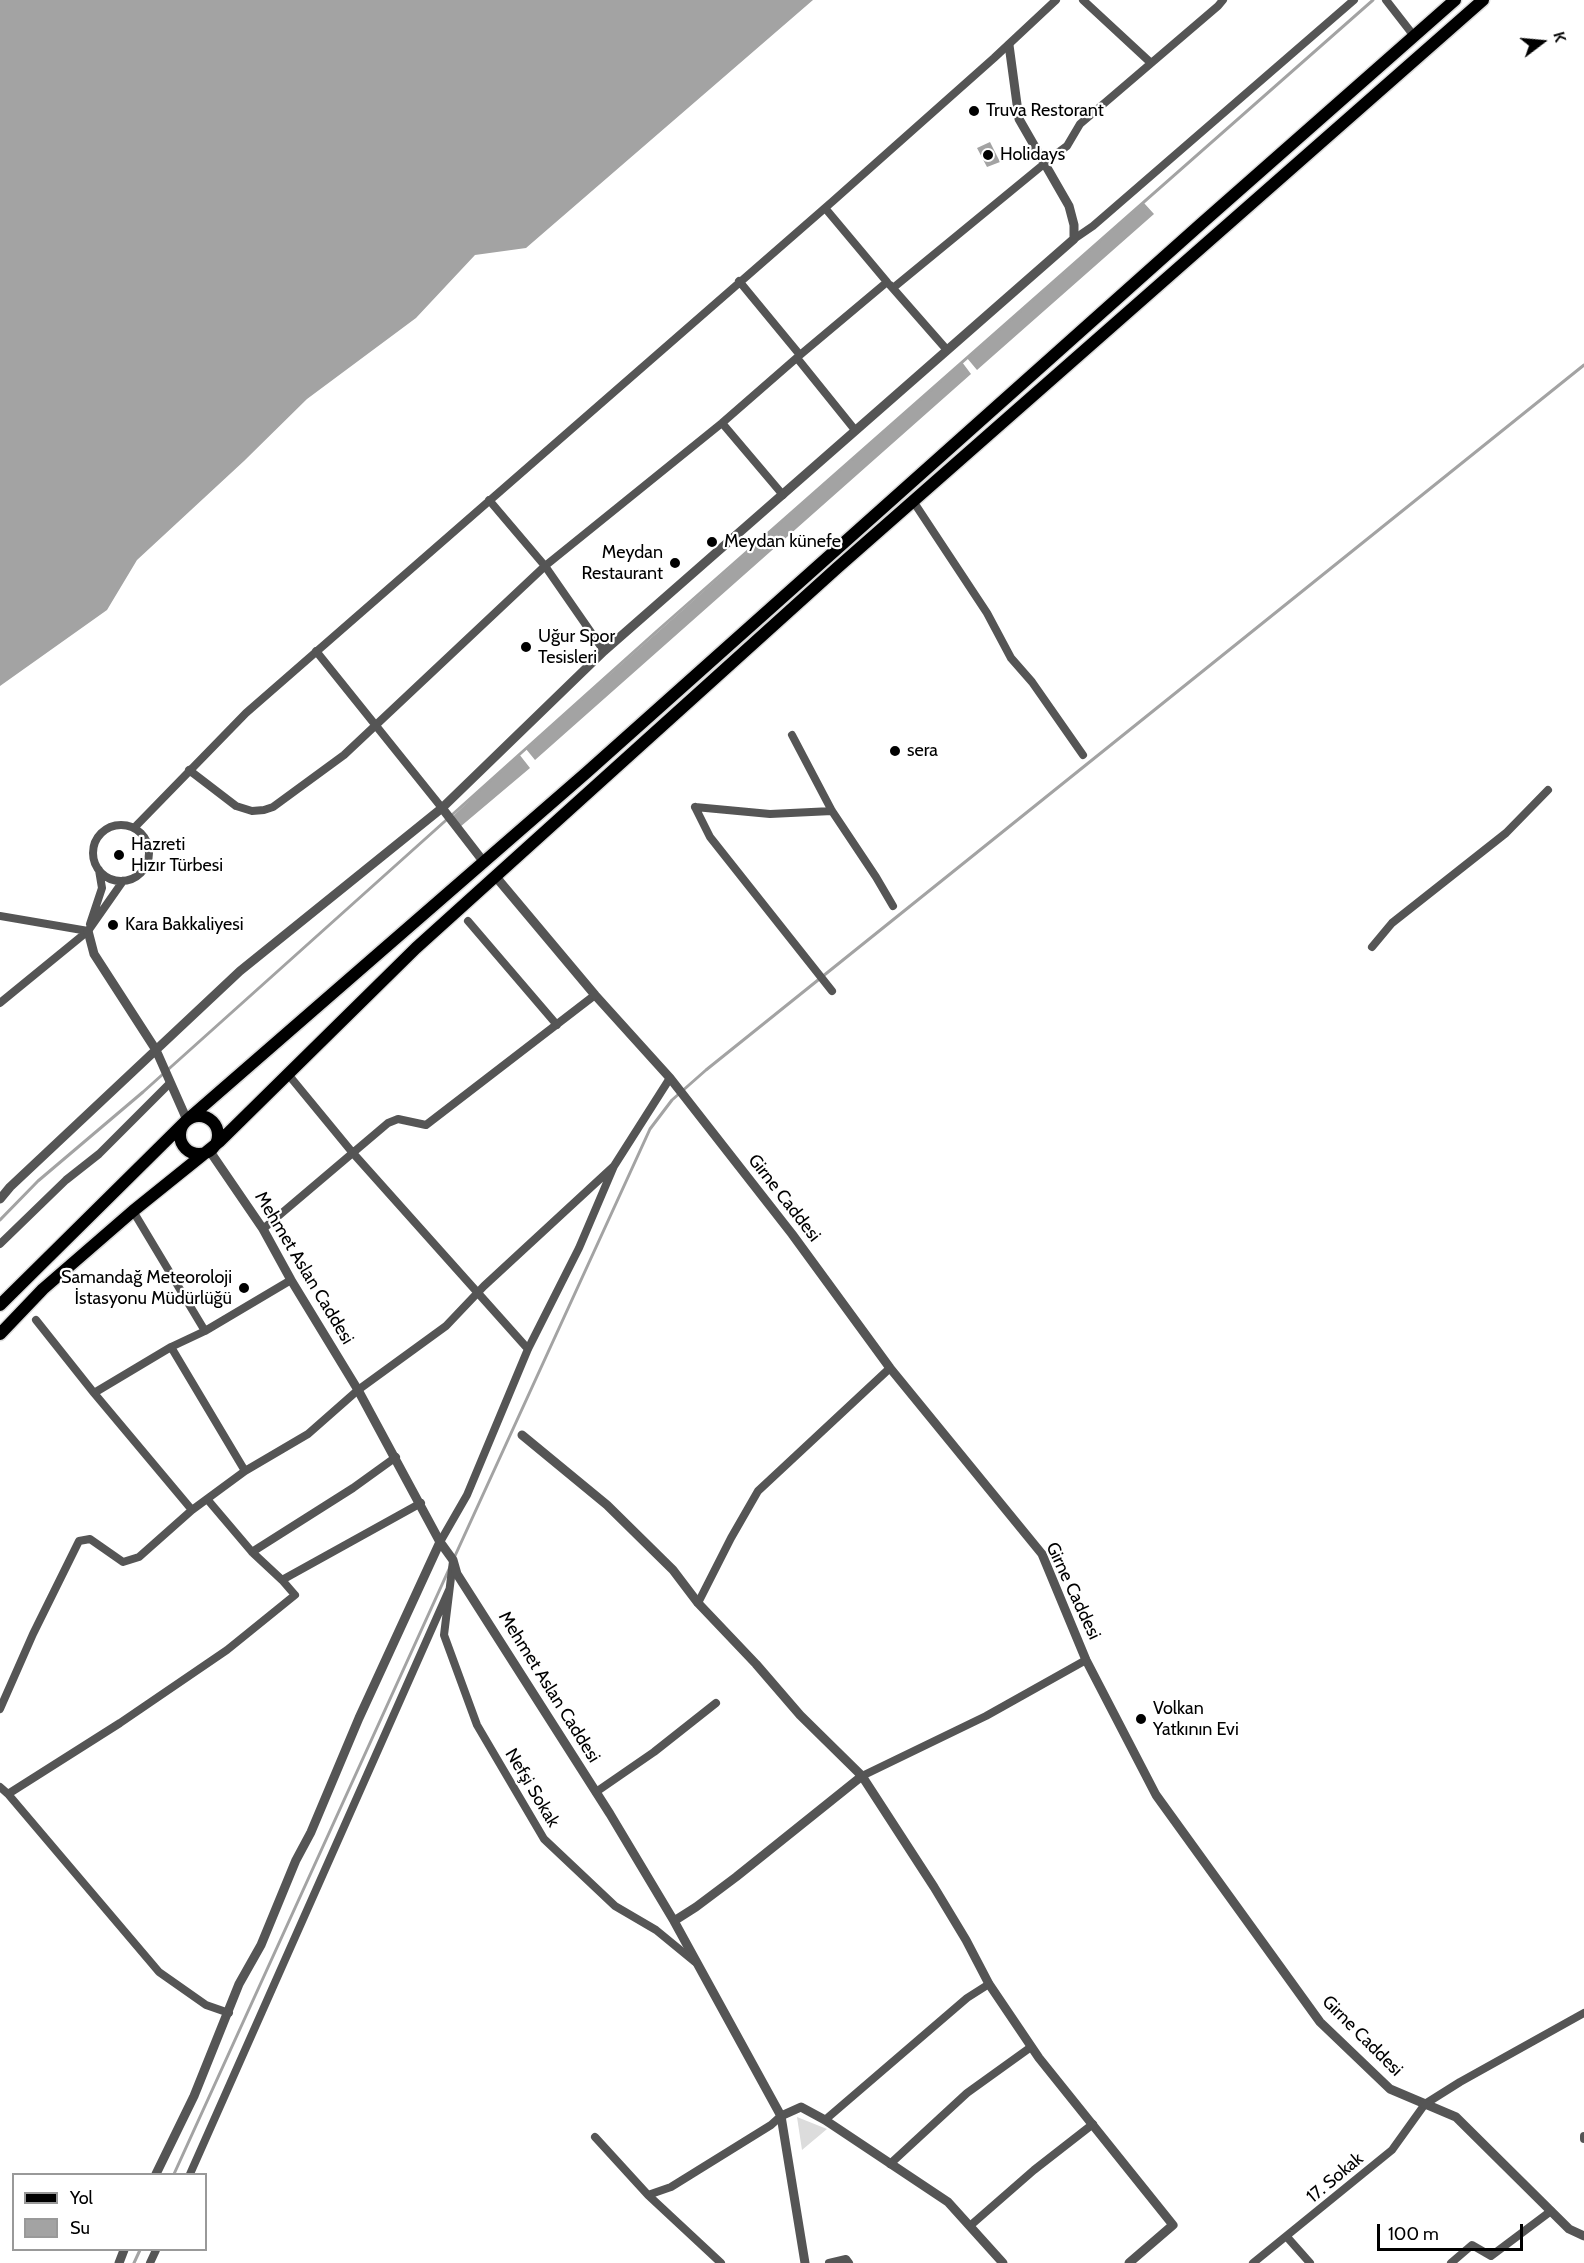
<!DOCTYPE html>
<html>
<head>
<meta charset="utf-8">
<style>
	body { margin:0 }
	#map { position:relative; width:1584px; height:2263px; overflow:hidden; background:#fff; font-family:Cabin,sans-serif }
	canvas { display:block }
	.legend { position:absolute; left:12px; top:2173px; width:195px; height:78px; box-sizing:border-box; background:#fff; border:2px solid #999; margin:0; padding:8px 10px; list-style:none; font-size:18px; color:#000 }
	.legend li { display:flex; align-items:center; gap:12px; height:30px }
	.legend b { width:30px; border:2px solid #999 }
	.north { position:absolute; left:1512px; top:12px; width:60px; height:60px; -webkit-text-stroke:4px #fff; paint-order:stroke; rotate:74deg; font-size:16px; font-weight:700; line-height:24px; text-align:center; color:#000 }
	.north::after { content:''; display:block; margin:auto; width:21px; height:27px; background:#000; clip-path:polygon(50% 0,100% 100%,50% 72%,0 100%) }
	.scale { position:absolute; left:1377px; top:2224px; width:146px; height:27px; box-sizing:border-box; border:3px solid #000; border-top:0; padding-left:8px; font-size:18px; line-height:21px; white-space:nowrap; color:#000; -webkit-text-stroke:4px #fff; paint-order:stroke }
</style>
</head>
<body>
<div id="map">
<canvas width="1584" height="2263"></canvas>
<ul class="legend">
<li><b style="height:8px;background:#000"></b>Yol</li>
<li><b style="height:16px;background:#a3a3a3"></b>Su</li>
</ul>
<div class="north">K</div>
<div class="scale">100 m</div>
</div>
<script>
const context = document.querySelector('canvas').getContext('2d');
context.lineJoin = 'round';
function fill(path, color) {
  context.fillStyle = color;
  context.fill(path, 'evenodd');
}
function toPath(rows) {
  const path = new Path2D();
  for (const r of rows) {
    if (r.length === 3) {
      path.moveTo(r[0] + r[2], r[1]);
      path.arc(r[0], r[1], r[2], 0, 2 * Math.PI);
      continue;
    }
    path.moveTo(r[0], r[1]);
    for (let i = 2; i < r.length; i += 2) path.lineTo(r[i], r[i + 1]);
  }
  return path;
}
function stroke(path, color, width, dash) {
  context.strokeStyle = color;
  context.lineWidth = width;
  context.lineCap = dash ? 'butt' : 'round';
  context.setLineDash(dash || []);
  context.stroke(path);
}
function label(font, color, halo, rows, align = 'center') {
  context.font = font + ' Cabin,sans-serif';
  context.lineWidth = 4.5;
  context.setLineDash([]);
  context.textBaseline = 'middle';
  context.strokeStyle = halo;
  context.fillStyle = color;
  for (const [text, x, y, turn = 0] of rows) {
    context.save();
    context.translate(x, y);
    context.rotate((+turn || 0) * Math.PI / 180);
    context.textAlign = isNaN(turn) ? turn : align;
    if (halo) context.strokeText(text, 0, 0);
    context.fillText(text, 0, 0);
    context.restore();
  }
}
const green = toPath([
	[797,2117,827,2129,802,2150]
]);
const water = toPath([
	[0,0,813,0,526,248,475,255,416,318,307,399,244,461,137,560,107,610,0,686],
	[990,142,1000,162,987,167,977,148],
	[1144,203,1154,214,977,370,967,358],
	[962,362,971,374,535,760,526,749],
	[519,754,530,768,460,827,452,817]
]);
const stream = toPath([
	[0,1220,38,1181,143,1092,657,631,1373,0],
	[454,1558,650,1129,672,1100,706,1070,1584,365],
	[174,2174,450,1567],
	[134,2263,140,2250]
]);
const minor = toPath([
	[1083,0,1151,63],
	[1386,0,1414,36],
	[1044,163,1067,146,1080,124,1218,6,1223,0],
	[1074,239,1093,226,1354,0],
	[890,285,947,350],
	[893,288,1044,164],
	[800,355,887,282,825,208],
	[797,358,855,430],
	[722,423,783,495],
	[489,500,545,566,604,651],
	[913,501,987,613,1011,658,1032,682,1083,755],
	[316,651,442,808],
	[792,735,832,811,876,877,893,906],
	[189,770,236,806,252,811,264,810,273,807,344,755,545,566,722,423,800,355,739,281],
	[695,807,710,837,832,991],
	[695,807,770,814,832,811],
	[121,853,28],
	[134,828,246,713,833,201,994,58,1056,0],
	[0,916,88,931],
	[468,921,557,1025],
	[90,924,102,888,99,870],
	[1372,947,1392,923,1506,833,1548,790],
	[0,1003,88,931,123,881],
	[287,1073,352,1152,528,1349],
	[133,1211,205,1331],
	[263,1229,388,1123,398,1119,426,1125,595,995],
	[0,1244,66,1180,99,1154,170,1083],
	[36,1320,94,1393,171,1347,205,1331,291,1280],
	[171,1347,245,1471,308,1434,358,1390,446,1326,484,1286,614,1166],
	[94,1393,192,1510,245,1471],
	[207,1499,252,1552,282,1580,421,1503],
	[440,1542,467,1495,528,1349,579,1248,614,1166,670,1078],
	[252,1552,353,1488,396,1457],
	[453,1561,444,1635,477,1725,544,1839,615,1906,656,1930,695,1962],
	[698,1603,731,1538,758,1491,890,1368],
	[0,1709,33,1634,79,1541,90,1539,123,1562,139,1557,192,1510],
	[862,1776,986,1716,1086,1660],
	[0,1787,8,1794,120,1723,227,1650,295,1595,282,1580],
	[596,1792,654,1752,716,1703],
	[8,1794,159,1972,206,2005,229,2013],
	[825,2120,967,1998,989,1984],
	[1584,2136,1584,2139],
	[595,2137,648,2195,721,2263],
	[890,2164,967,2093,1031,2047],
	[190,2174,449,1590],
	[648,2195,671,2187,771,2125,781,2116],
	[971,2225,1034,2170,1093,2124],
	[1287,2237,1310,2263],
	[150,2263,156,2250],
	[829,2263,846,2259,849,2263],
	[1253,2263,1392,2150,1425,2104,1460,2082,1584,2013],
	[1451,2263,1472,2245,1491,2256,1551,2211]
]);
const tertiary = toPath([
	[442,808,483,861],
	[496,877,595,995,670,1078,792,1234,890,1368,1042,1554,1086,1660,1156,1795,1320,2022,1390,2089,1456,2117,1569,2229,1584,2236],
	[88,931,94,954,156,1050,187,1120],
	[209,1150,263,1229,291,1280,358,1390,440,1542,453,1560,457,1574,610,1814,674,1921,781,2116,805,2263],
	[0,1199,10,1187,240,971,442,808,604,651,1074,239,1074,225,1069,206,1019,119,1009,45],
	[522,1435,607,1505,673,1570,698,1603,756,1664,800,1715,862,1776,934,1887,966,1940,989,1984,1039,2058,1173,2225,1129,2263],
	[674,1921,696,1907,736,1877,862,1776],
	[781,2116,801,2107,825,2120,948,2202,1003,2263],
	[156,2174,194,2096,239,1984,261,1945,296,1860,311,1832,359,1718,440,1542],
	[119,2263,124,2250]
]);
const primary = toPath([
	[199,1135,19],
	[0,1305,187,1120,586,773,1202,223,1455,0],
	[0,1334,43,1289,133,1211,220,1141,416,948,837,568,1483,0]
]);
const markers = [
	[974,111,6,"#000"],
	[988,155,6,"#000"],
	[712,542,6,"#000"],
	[675,563,6,"#000"],
	[526,647,6,"#000"],
	[895,751,6,"#000"],
	[119,855,6,"#000"],
	[113,925,6,"#000"],
	[244,1288,6,"#000"],
	[1141,1719,6,"#000"]
];
const poiNames = [
	["Truva Restorant",986,111],
	["Holidays",1000,155],
	["Meydan künefe",724,542],
	["Meydan",663,553,"right"],
	["Restaurant",663,574,"right"],
	["Uğur Spor",538,637],
	["Tesisleri",538,658],
	["sera",907,751],
	["Hazreti",131,845],
	["Hızır Türbesi",131,866],
	["Kara Bakkaliyesi",125,925],
	["Samandağ Meteoroloji",232,1278,"right"],
	["İstasyonu Müdürlüğü",232,1299,"right"],
	["Volkan",1153,1709],
	["Yatkının Evi",1153,1730]
];
const streetNames = [
	["Girne Caddesi",784,1198,52],
	["Mehmet Aslan Caddesi",304,1268,59],
	["Girne Caddesi",1073,1591,65],
	["Mehmet Aslan Caddesi",549,1687,58],
	["Nefşi Sokak",532,1788,59],
	["Girne Caddesi",1362,2036,45],
	["17. Sokak",1335,2178,-40]
];
fill(green, '#dcdcdc');
fill(water, '#a3a3a3');
stroke(stream, '#a3a3a3', 3);
stroke(primary, '#dbdbdb', 15);
stroke(minor, '#555', 8);
stroke(tertiary, '#555', 9);
stroke(primary, '#000', 12);
for (const [x, y, r, color] of markers) {
  const dot = new Path2D();
  dot.arc(x, y, r, 0, 2 * Math.PI);
  context.fillStyle = color;
  context.fill(dot);
  stroke(dot, '#fff', 2);
}
label('18px', '#000', '#fff', poiNames, 'left');
label('18px', '#000', '#fff', streetNames);
</script>
</body>
</html>
